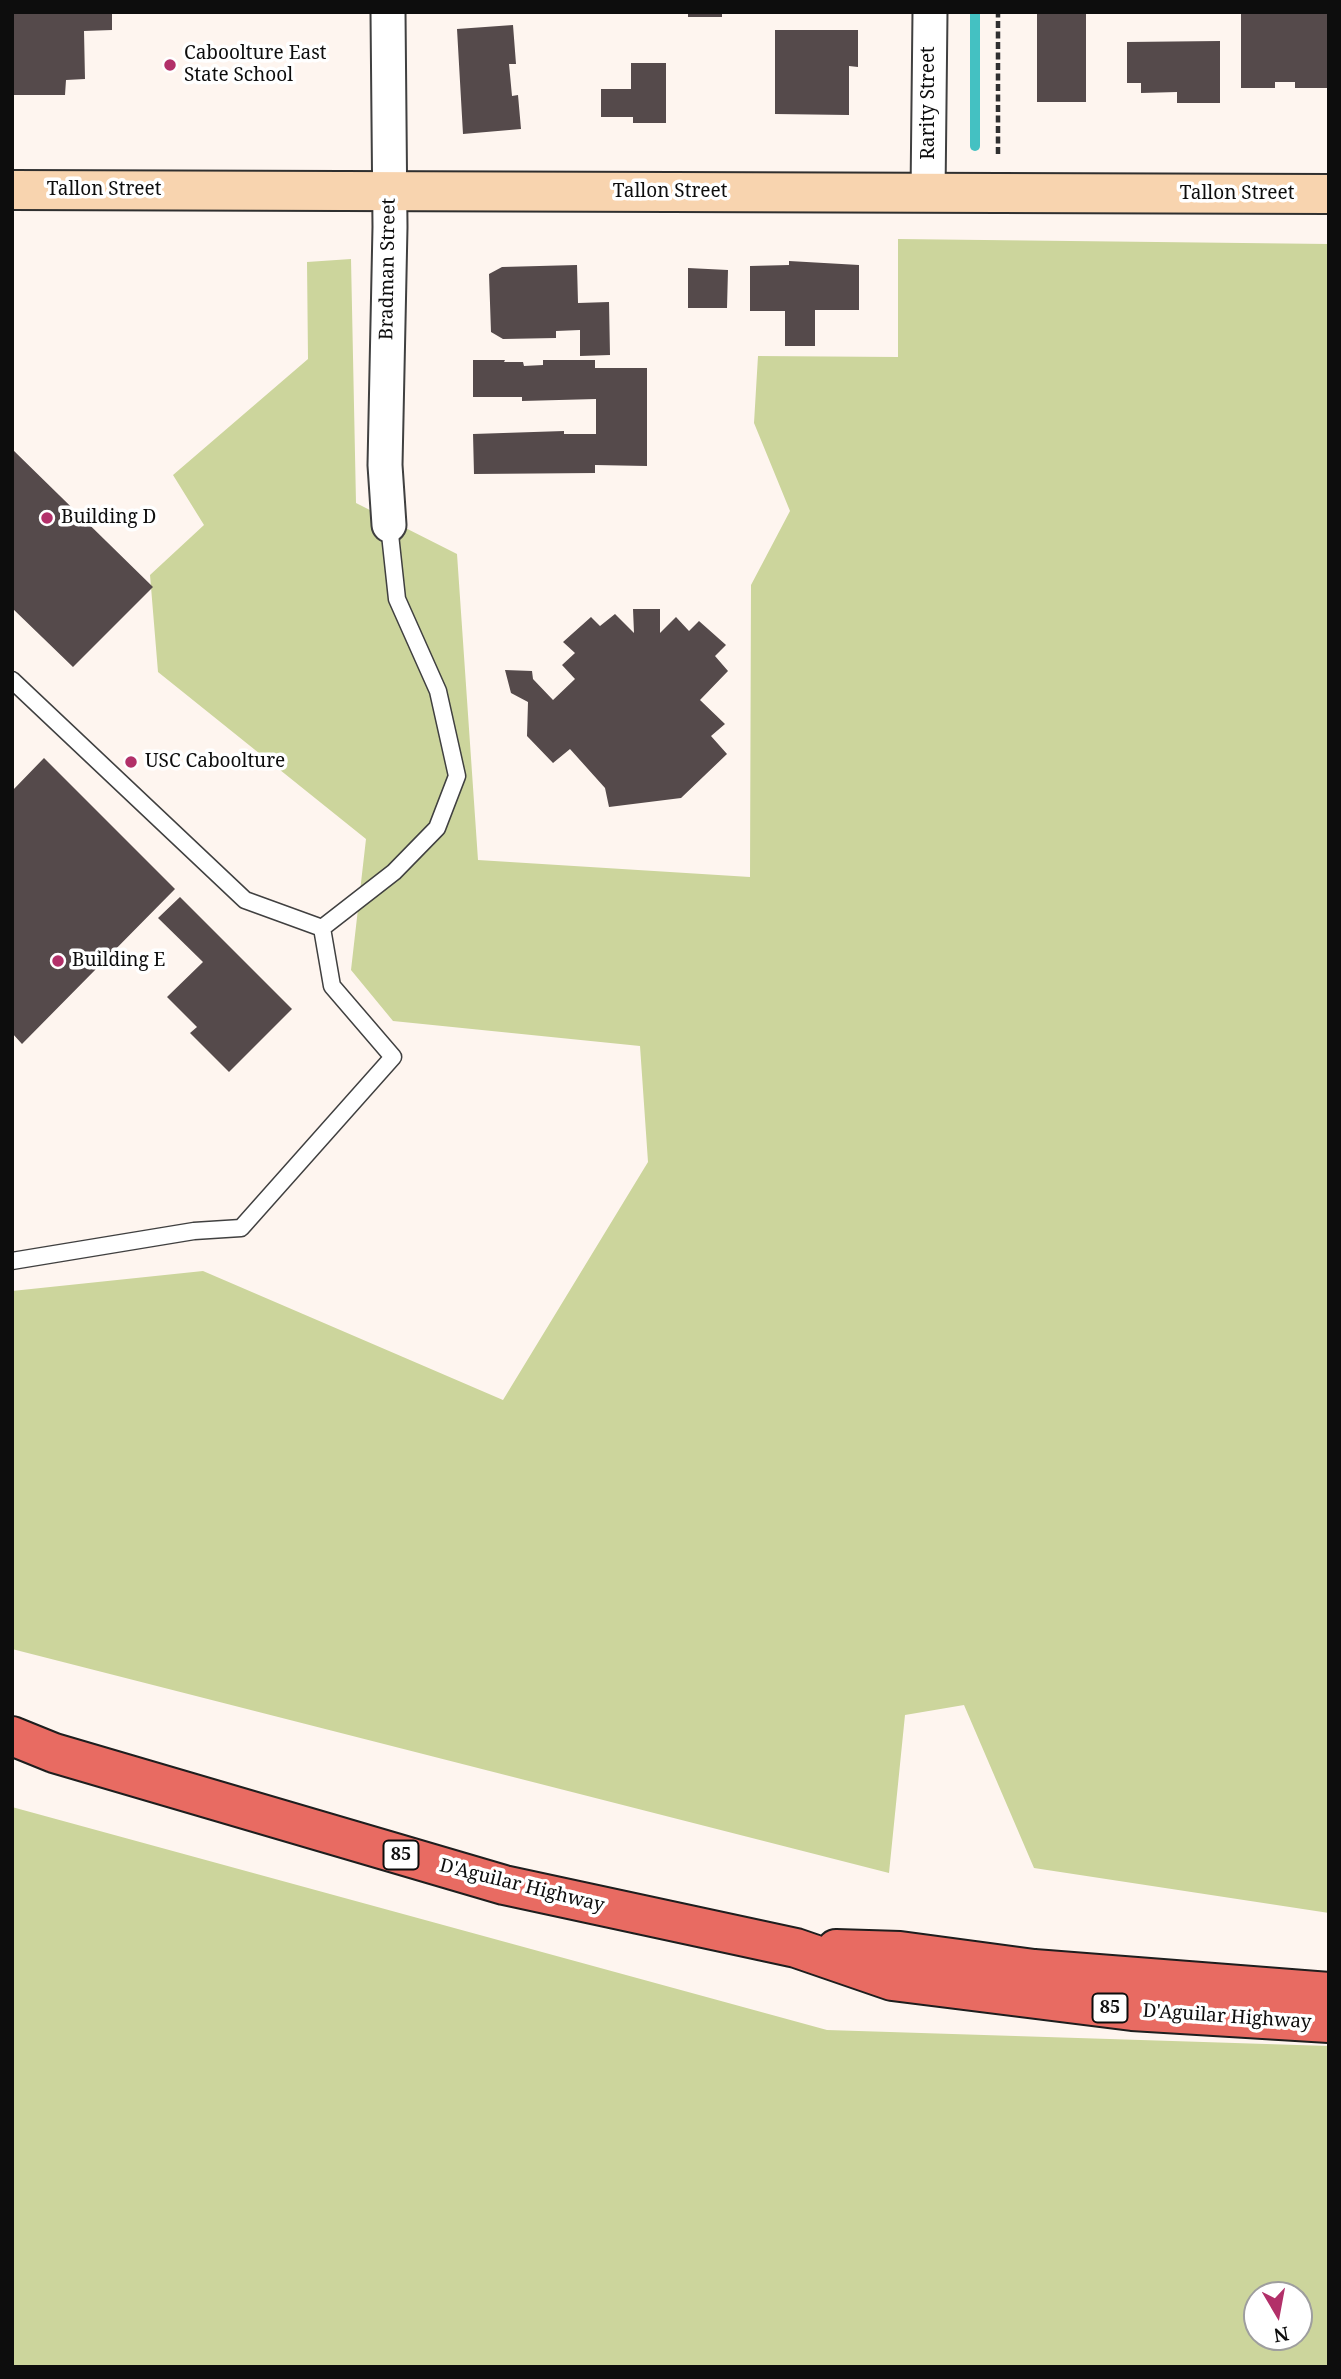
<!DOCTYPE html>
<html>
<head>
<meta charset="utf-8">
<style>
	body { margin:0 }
	#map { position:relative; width:1341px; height:2379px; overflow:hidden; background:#fef5ef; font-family:"Noto Serif",serif }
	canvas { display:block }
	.frame { position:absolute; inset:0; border:14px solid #0d0d0d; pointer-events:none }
	.north { position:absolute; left:1243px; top:2281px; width:70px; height:70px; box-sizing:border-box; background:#fff; border:2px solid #9e9e9e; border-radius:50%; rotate:170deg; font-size:19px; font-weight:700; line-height:28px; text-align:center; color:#0d0d0d }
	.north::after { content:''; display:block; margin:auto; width:24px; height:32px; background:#b23069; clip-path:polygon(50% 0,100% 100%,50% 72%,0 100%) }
</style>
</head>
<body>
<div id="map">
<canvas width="1341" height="2379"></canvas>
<div class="frame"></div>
<div class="north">N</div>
</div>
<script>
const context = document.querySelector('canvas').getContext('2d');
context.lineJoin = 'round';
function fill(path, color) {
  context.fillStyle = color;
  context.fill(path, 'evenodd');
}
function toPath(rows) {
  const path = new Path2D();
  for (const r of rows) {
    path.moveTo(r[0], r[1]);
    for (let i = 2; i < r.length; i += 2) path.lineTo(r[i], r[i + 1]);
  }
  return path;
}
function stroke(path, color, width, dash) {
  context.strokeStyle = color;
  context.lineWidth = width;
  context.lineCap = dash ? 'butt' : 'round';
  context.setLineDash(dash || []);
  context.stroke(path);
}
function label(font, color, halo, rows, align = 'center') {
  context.font = font + ' "Noto Serif",serif';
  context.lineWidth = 7;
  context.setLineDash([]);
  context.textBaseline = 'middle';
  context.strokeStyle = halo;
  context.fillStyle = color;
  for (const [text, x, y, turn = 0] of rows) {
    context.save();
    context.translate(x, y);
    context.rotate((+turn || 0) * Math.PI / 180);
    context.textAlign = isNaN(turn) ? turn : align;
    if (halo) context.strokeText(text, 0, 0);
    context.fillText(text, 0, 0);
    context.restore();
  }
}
const forest = toPath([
	[898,239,1329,244,1329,1913,1034,1868,964,1705,905,1715,889,1873,12,1649,12,1291,203,1271,503,1400,648,1162,640,1046,393,1021,351,970,366,839,158,672,150,575,204,525,173,475,308,359,307,262,351,259,356,503,457,554,478,860,750,877,751,585,790,511,754,423,758,356,898,357],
	[12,1807,827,2030,1329,2046,1329,2367,12,2367],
	[1257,2295,1299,2295,1299,2337,1257,2337]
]);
const stream = toPath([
	[975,146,975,12]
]);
const building = toPath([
	[12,12,112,12,112,30,84,31,85,79,66,80,65,95,12,95],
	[688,12,722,12,722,17,688,17],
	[1037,12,1086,12,1086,102,1037,102],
	[1241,12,1329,12,1328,88,1295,88,1295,82,1275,82,1275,88,1241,88],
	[513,25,516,64,509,64,512,96,518,95,521,129,463,134,457,29],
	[775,30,858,30,858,67,849,66,849,115,775,114],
	[1220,41,1220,103,1177,103,1177,92,1141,93,1141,83,1127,83,1127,42],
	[631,63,666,63,666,123,633,123,633,117,601,117,601,89,631,89],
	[789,261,859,265,859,310,815,310,815,346,785,346,785,311,750,311,750,266,789,265],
	[577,265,578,303,609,302,610,355,580,356,580,330,556,331,556,338,503,339,491,332,489,274,502,267],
	[688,268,728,270,727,308,688,308],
	[473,360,505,360,504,362,523,362,524,366,543,365,543,360,595,360,595,368,647,368,647,466,595,465,595,473,474,474,473,434,564,431,564,434,596,434,596,399,522,401,522,397,473,397],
	[12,449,153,587,73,667,12,608],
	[633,609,660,609,660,633,676,617,689,631,699,621,726,645,715,656,728,671,700,700,725,724,711,736,727,754,681,798,609,807,605,788,570,749,553,763,527,736,528,702,511,693,505,670,532,671,533,679,553,700,575,679,562,665,575,653,563,642,591,617,600,626,615,614,634,633],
	[44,758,175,889,22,1044,12,1033,12,791],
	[180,897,292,1009,229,1072,190,1033,197,1027,167,997,203,962,158,918]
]);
const path = toPath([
	[998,154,998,12]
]);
const lane = toPath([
	[12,680,245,900,322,928,394,872,437,828,457,776,438,691,397,599,389,525],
	[12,1261,194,1231,241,1228,393,1057,332,986,322,928]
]);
const street = toPath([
	[388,12,390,227,385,465,389,525],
	[928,194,930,12]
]);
const secondary = toPath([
	[12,190,1329,194]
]);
const highway = toPath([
	[12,1736,54,1753,504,1885,796,1948,892,1981,1132,2011,1329,2023],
	[836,1949,900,1951,1034,1969,1329,1992]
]);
const markers = [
	[170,65,7,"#b23069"],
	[47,518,7,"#b23069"],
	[131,762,7,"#b23069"],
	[58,961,7,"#b23069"]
];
const shields = [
	[401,1855,35],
	[1110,2008,35]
];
const shieldNames = [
	["85",401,1855],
	["85",1110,2008]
];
const poiNames = [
	["Caboolture East",184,54],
	["State School",184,76],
	["Building D",61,518],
	["USC Caboolture",145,762],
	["Building E",72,961]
];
const streetNames = [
	["Rarity Street",929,103,-90],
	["Tallon Street",104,190],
	["Tallon Street",670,192],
	["Tallon Street",1237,194],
	["Bradman Street",388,269,-89],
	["D'Aguilar Highway",522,1886,14],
	["D'Aguilar Highway",1227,2017,4]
];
fill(forest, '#ccd59c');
stroke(stream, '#44c1c2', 10);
fill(building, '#554a4b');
stroke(lane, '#404040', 19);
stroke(street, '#404040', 37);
stroke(secondary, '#2f2f2f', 42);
stroke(highway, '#1e1e1e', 42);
stroke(path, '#2f2f2f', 4.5, [7, 3.5]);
stroke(lane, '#fff', 16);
stroke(street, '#fff', 33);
stroke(secondary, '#f8d4af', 38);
stroke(highway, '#e86b62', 38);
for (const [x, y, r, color] of markers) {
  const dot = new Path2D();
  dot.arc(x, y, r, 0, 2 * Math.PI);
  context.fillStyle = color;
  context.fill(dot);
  stroke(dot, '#fff', 2.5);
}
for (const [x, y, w] of shields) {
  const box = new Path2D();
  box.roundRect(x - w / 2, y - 14.5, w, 29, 5);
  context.fillStyle = '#fff';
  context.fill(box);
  stroke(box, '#0d0d0d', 2);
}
label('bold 18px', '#0d0d0d', null, shieldNames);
label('19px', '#0d0d0d', '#fff', poiNames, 'left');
label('19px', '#0d0d0d', '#fff', streetNames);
</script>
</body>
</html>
